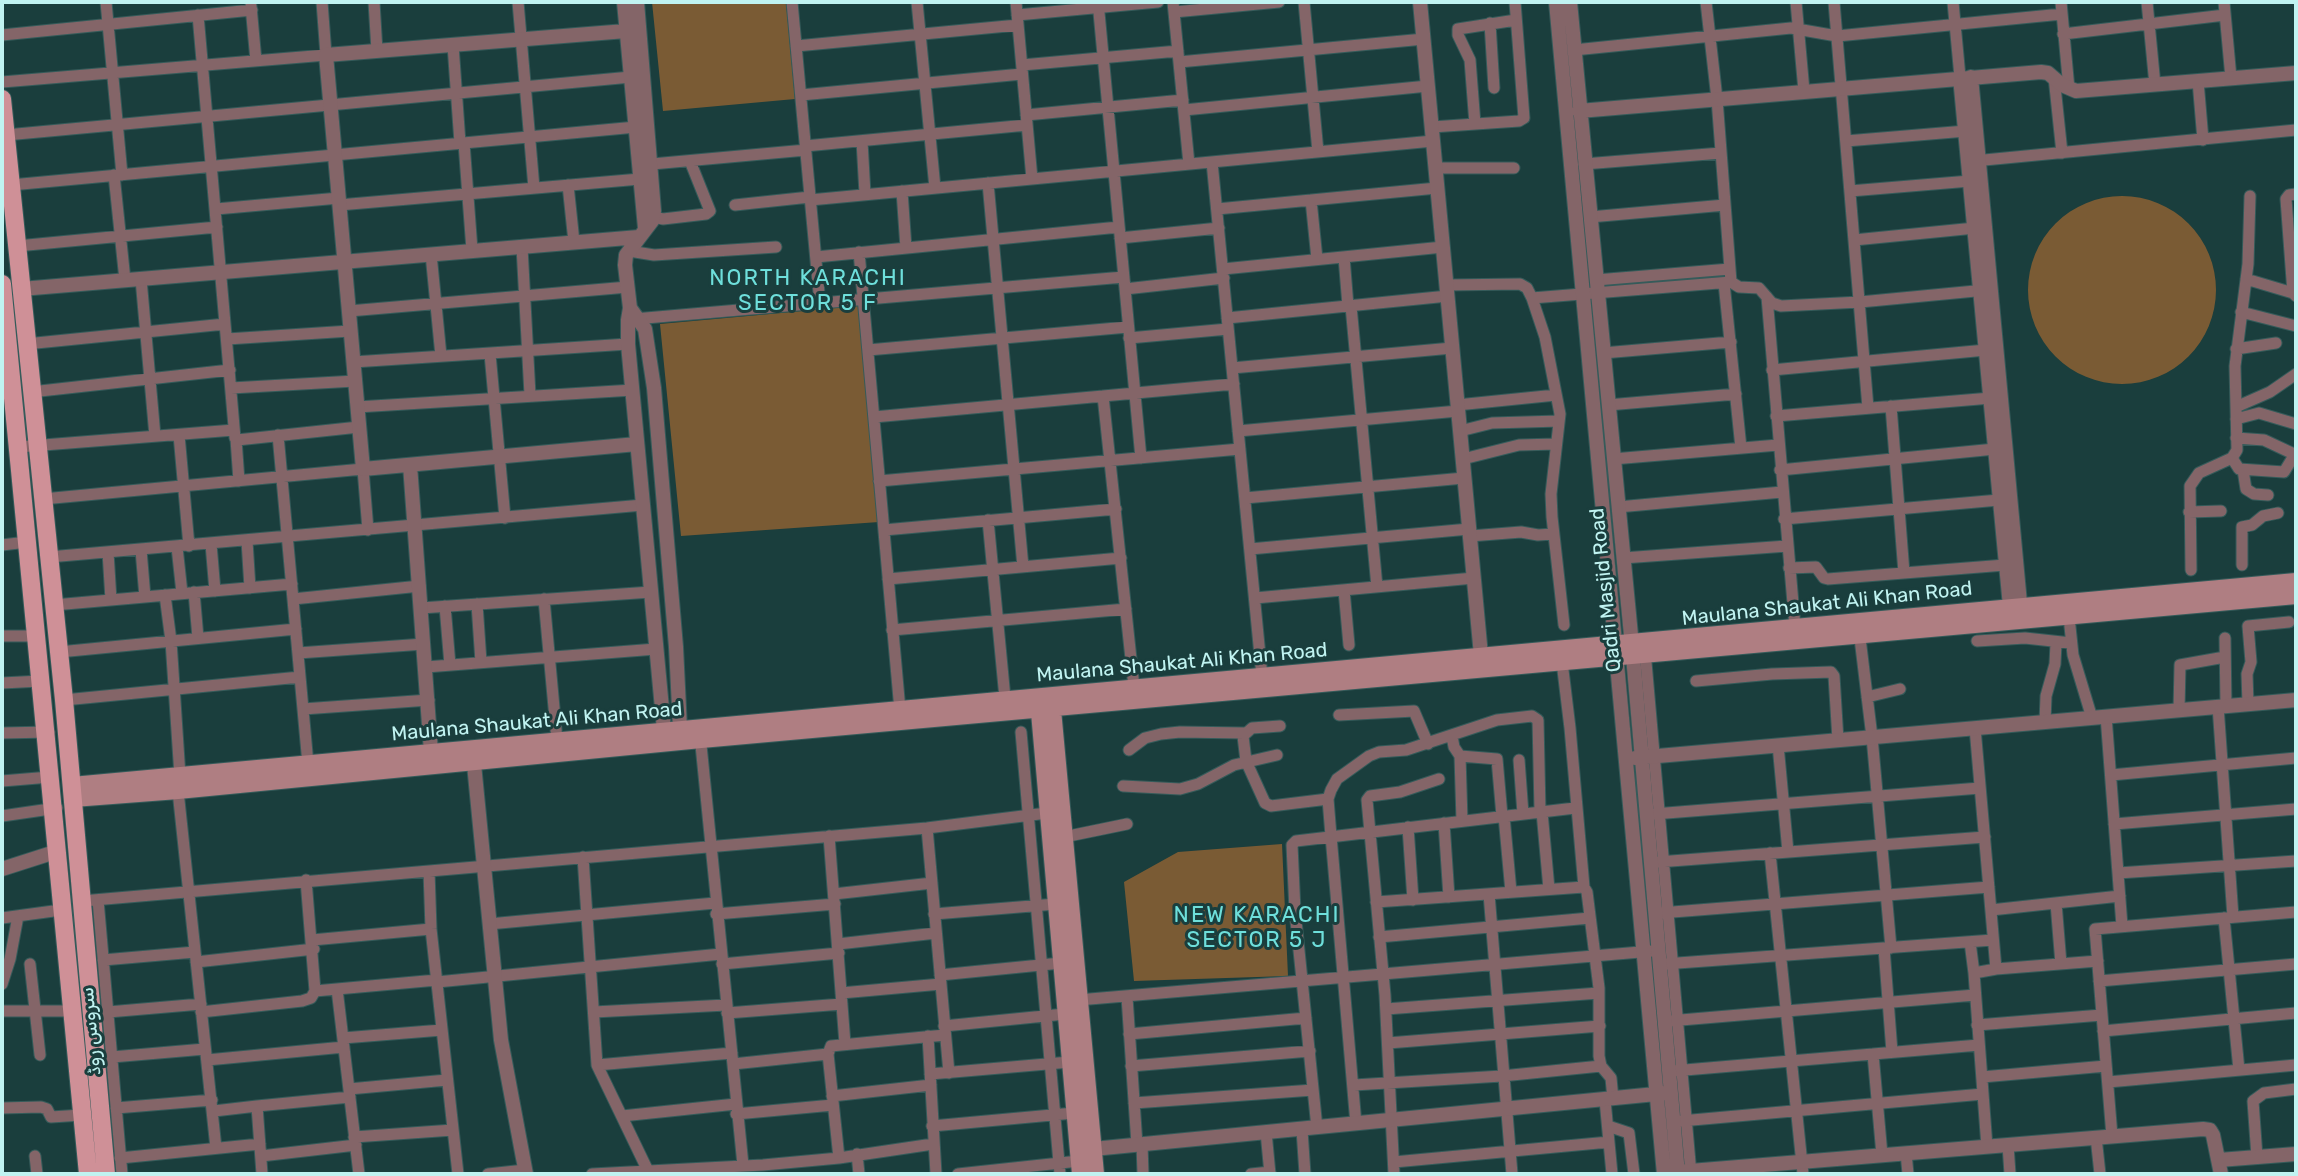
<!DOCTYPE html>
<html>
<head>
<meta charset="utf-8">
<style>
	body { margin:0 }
	#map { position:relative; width:2298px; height:1176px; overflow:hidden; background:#1a3e3d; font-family:Rubik,sans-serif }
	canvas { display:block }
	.frame { position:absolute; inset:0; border:4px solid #c0f3f1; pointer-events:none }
</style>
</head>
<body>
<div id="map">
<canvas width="2298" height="1176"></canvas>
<div class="frame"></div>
</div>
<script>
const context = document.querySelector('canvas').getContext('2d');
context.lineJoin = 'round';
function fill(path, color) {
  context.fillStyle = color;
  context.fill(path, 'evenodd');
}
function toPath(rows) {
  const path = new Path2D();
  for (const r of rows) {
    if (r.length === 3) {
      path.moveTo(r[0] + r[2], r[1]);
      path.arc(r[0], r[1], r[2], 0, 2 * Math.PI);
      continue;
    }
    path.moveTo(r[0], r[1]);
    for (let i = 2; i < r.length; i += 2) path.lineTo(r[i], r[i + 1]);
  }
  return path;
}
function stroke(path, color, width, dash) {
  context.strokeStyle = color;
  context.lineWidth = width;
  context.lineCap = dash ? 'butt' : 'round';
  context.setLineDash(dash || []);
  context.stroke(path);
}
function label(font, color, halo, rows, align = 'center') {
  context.font = font + ' Rubik,"Noto Naskh Arabic",sans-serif';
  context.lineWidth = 6;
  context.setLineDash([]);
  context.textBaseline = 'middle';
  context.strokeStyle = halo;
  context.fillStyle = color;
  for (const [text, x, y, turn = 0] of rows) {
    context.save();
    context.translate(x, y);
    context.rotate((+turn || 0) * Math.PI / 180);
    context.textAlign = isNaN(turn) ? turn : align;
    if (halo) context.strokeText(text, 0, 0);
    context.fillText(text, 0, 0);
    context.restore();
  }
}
const green = toPath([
	[652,2,786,2,795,99,663,111],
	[2122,290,94],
	[858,306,879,522,681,536,660,324],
	[1282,844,1288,976,1134,981,1124,882,1178,852]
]);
const minor = toPath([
	[106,2,122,175],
	[374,2,377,51],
	[518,2,534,188],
	[792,2,820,304],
	[917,2,935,188],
	[1016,2,1032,179],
	[1098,2,1141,458],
	[1173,2,1189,164],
	[1304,2,1318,152],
	[1706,2,1717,99,1731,282,1739,287,1759,288,1772,303,1781,306,1860,302,1986,290],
	[1796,2,1804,91],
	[1834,2,1868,408],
	[1953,2,1960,77],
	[2061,2,2069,89],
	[2147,2,2155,85],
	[2224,2,2231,78],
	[251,6,256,61],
	[1174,12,1279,2],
	[198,15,235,438,237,440,359,427],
	[1017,15,1158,2],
	[1490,23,1494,88],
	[2063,34,2225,15],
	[2,35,252,10],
	[453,45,460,143],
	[796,46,1018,25],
	[1574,50,1791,28,1837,36,2062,14],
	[1179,62,1424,39],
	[1022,65,1178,51],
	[2054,77,2062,153],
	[2198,81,2203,140],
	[2,82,326,55,322,2],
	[801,95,1022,74],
	[1184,110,1428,86],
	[1026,115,1183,100],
	[1475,124,1470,60,1458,35,1458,29,1516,20],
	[1432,127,1519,121,1524,118,1515,2],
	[6,135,631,77],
	[862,141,865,194],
	[1846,141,1966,131],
	[464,143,472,250],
	[805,146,1027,125],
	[1974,161,2296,130],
	[1212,162,1262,676],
	[652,164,806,150],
	[1584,164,1721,153],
	[1436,168,1514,168],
	[114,175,125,280],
	[988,183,1023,567],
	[11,185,636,127],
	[568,185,574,242],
	[902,191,906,248],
	[1850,191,1970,181],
	[2296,194,2289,195,2286,199,2293,293,2296,296],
	[810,200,1433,141],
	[1311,200,1317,259],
	[339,205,640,179],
	[735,205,810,197],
	[216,209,339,198],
	[1217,209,1437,188],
	[653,217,663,219,706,214,710,211,690,161],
	[1590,217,1725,205],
	[1120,238,1219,228],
	[1854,240,1975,228],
	[17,246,217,227],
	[522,247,530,395],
	[629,251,654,255,776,247],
	[859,252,900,710],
	[431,254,441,356],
	[816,257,1119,227],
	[1344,257,1348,306],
	[1223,269,1443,247],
	[141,279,155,436],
	[2246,279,2293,293],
	[1596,280,1730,269],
	[1724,283,1741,448],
	[1447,285,1520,284,1527,288,1532,298,1545,337,1560,414,1551,494,1552,517,1564,625],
	[1125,289,1224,278],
	[1767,297,1795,627],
	[1532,298,1731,282],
	[1351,306,1377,587],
	[349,311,628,287],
	[2241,312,2296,326],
	[1227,318,1448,296],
	[634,319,1124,277],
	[1129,338,1228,329],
	[227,339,350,331],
	[26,344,225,324],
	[2236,349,2276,343],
	[868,350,1128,327],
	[1603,353,1731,342],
	[490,354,505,518],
	[353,362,628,344],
	[1232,368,1452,348],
	[1772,370,1986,350],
	[231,388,355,381],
	[31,392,230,370],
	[1103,396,1134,687],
	[1457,405,1556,395],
	[1608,405,1736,394],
	[1891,406,1904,573],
	[357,407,633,390],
	[2236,407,2270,392,2296,374],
	[1776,416,1991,398],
	[874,417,1234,384],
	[2236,419,2259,413,2296,424],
	[1238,431,1458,411],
	[1460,431,1492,423,1559,421],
	[179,435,189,546],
	[278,435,308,764],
	[2236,438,2264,440,2296,455],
	[236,439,239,481],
	[18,447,234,430],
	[2232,458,2239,469,2284,472,2295,454],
	[1463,459,1519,445,1556,444],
	[1613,459,1778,445],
	[1780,470,1995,449],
	[2243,470,2246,489,2254,494,2268,495],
	[879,481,1240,449],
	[1245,498,1464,478],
	[43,499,363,469,368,530],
	[1618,507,1782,492],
	[2189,512,2221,511],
	[1784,519,1999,500],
	[988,520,1005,698],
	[884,530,1116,509],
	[1470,536,1521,532,1538,535,1553,534],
	[247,541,250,588],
	[211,544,215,591],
	[2,545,27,542],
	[177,547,182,593],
	[1250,549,1469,529],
	[141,550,145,597],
	[108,552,111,600],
	[49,557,643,505],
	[1623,558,1787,546],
	[2242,565,2242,527,2252,525,2263,516,2278,513],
	[1789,568,1816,567,1824,578,1828,579,2005,565],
	[2191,570,2190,486,2199,473,2232,458,2237,450,2235,366,2248,264,2250,196],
	[888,579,1121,558],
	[1344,590,1349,645],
	[194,592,198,638],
	[165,595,171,641,180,776],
	[1255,598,1474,578],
	[293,599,420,586],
	[544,599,557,740],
	[477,604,481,662],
	[54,605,292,584],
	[445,606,450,665],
	[421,608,651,592],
	[2069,617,2073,655,2092,718],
	[892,630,1126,609],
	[1859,630,1872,737,1891,948],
	[2,636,36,636],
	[2225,638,2226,706],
	[1977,641,2025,638,2071,643],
	[1645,651,1691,1174],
	[59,652,296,629],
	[298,653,424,644],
	[1562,662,1570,728,1584,887],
	[426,667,656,649],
	[1696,681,1772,674,1831,672,1834,676,1838,740],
	[2,683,41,681],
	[1867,697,1900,689],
	[64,700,300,677],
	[2248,704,2247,674,2251,662,2248,626,2289,622],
	[2218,706,2233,917],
	[303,709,429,700],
	[2179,710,2180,665,2225,657],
	[1339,715,1414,711,1428,744],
	[2106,716,2122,926],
	[2045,722,2046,696,2055,664,2056,643],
	[1280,726,1252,728,1243,736,1246,761,1265,803,1271,806,1328,799],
	[1975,728,1996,969],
	[1021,732,1060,1174],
	[2,733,49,732],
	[700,735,743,1165],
	[1452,736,1454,747,1460,756,1462,821],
	[1778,745,1788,852],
	[1129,750,1145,738,1161,734,1180,732,1244,733],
	[1460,756,1497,759,1502,816],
	[1519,760,1523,814],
	[2111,775,2296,758],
	[2,781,50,777],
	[1123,786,1180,789,1198,784,1234,765,1277,755],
	[178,791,216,1148],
	[1542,812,1549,889],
	[1654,814,1980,788],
	[2,816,57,808],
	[1504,816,1511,892],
	[1444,823,1449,897],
	[2114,824,2296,809],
	[1408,827,1413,900],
	[927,828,949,1073],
	[829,836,845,1044],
	[1064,837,1127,824],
	[1770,853,1803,1174],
	[583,857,597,1065,649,1173],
	[1658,862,1985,837],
	[429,871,431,929,458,1174],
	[2118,873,2296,861],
	[306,880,315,991,337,989,359,1174],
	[834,894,932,883],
	[1489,894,1512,1174],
	[98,900,122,1174],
	[82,901,927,828,1047,813],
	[1376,902,1584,887,1587,892,1599,988,1599,1056,1601,1066,1611,1078,1613,1099],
	[2056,903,2061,964],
	[1991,910,2120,896],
	[1660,913,1989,887],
	[716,914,835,904],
	[934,914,1056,904],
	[2,918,61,910],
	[2224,918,2239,1070],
	[489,924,715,903],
	[1379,937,1590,918],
	[312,940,431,929],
	[1970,942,1974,973],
	[838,944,936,933],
	[1884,948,1892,1052],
	[103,960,195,952],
	[196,962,314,949],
	[30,964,40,1055],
	[722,964,839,953],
	[1664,964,1993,940],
	[940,975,1061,963],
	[2099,981,2296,964],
	[437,982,721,954],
	[2,984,10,959,18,916],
	[337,989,437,980],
	[841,993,941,984],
	[1127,997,1137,1145],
	[1078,1000,1652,951],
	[1386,1009,1599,993],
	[2,1011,72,1011],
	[108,1012,201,1004],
	[201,1012,302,1001,311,998,315,991],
	[594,1012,726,1005],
	[727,1013,842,1004],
	[1669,1021,1975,995],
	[1977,1025,2102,1015],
	[944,1026,1065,1014],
	[2103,1031,2296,1013],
	[1129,1034,1306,1018],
	[928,1036,936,1174],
	[343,1038,442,1030],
	[1388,1043,1600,1026],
	[1873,1054,1882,1155],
	[112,1057,205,1049],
	[207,1060,344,1047],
	[733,1064,828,1054],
	[597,1065,732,1053],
	[1131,1066,1310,1051],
	[1673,1071,1979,1045],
	[930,1074,1070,1062],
	[1982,1077,2106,1066],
	[2108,1082,2296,1065],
	[1354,1085,1502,1076,1601,1066],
	[349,1089,447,1080],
	[832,1096,931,1085],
	[1605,1100,1612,1174],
	[1134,1103,1313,1090],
	[257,1106,350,1097],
	[2,1108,41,1107,47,1109,51,1117,82,1115],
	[116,1108,212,1100],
	[214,1111,257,1106,262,1174],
	[736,1114,833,1105],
	[622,1116,736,1104],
	[1681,1121,1983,1094],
	[1356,1124,1331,836,1328,799,1331,790,1337,779,1369,756,1379,752,1406,750,1497,720,1532,716,1538,720,1540,811],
	[932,1126,1074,1113],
	[1608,1126,1629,1133,1634,1174],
	[1317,1128,1295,911,1292,845,1296,841,1575,808],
	[1302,1130,1305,1174],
	[1266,1132,1270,1174],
	[2112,1136,2095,929,2296,912],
	[354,1137,453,1130],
	[2096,1137,2100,1174],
	[1142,1144,1143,1174],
	[2008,1145,2010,1174],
	[1987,1147,1974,973,1996,969,2098,961],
	[1906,1153,1908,1174],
	[857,1154,859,1174],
	[35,1156,37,1174],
	[261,1156,356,1145],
	[2257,1157,2253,1101,2264,1093,2296,1089],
	[120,1158,260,1144],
	[839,1158,828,1054,831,1046,945,1035],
	[1394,1162,1609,1142],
	[488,1174,525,1170],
	[592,1174,763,1165,839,1158,933,1144],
	[958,1174,1079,1161],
	[1251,1174,1270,1172],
	[1394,1174,1385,995,1367,800,1370,796,1400,792,1439,779]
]);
const tertiary = toPath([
	[624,2,645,228],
	[637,2,654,211,652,221,626,255,625,265,630,308,628,320,628,344,664,730],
	[1420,2,1482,666],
	[1556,2,1664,1174],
	[1570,2,1633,656,1678,1174],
	[626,31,326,55,363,469,637,444],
	[1960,77,2011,617],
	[1971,77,2021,614],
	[1579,111,2041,72,2048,73,2062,85,2076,91,2296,73],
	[21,289,639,237],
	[630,308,645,329,654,388,676,647,680,728],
	[410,465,431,752],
	[473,754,501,1040,526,1174],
	[1635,758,2296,700],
	[2,869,55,852],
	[1093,1149,1666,1093],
	[2219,1160,2296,1154],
	[1678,1172,2203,1129,2210,1130,2213,1135,2221,1174]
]);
const secondary = toPath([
	[1052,699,1096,1174],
	[1038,701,1080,1174],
	[72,785,2296,581],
	[73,799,178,791,701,740,2296,596]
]);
const primary = toPath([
	[2,99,64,700,106,1174],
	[2,284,88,1174]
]);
const streetNames = [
	["Qadri Masjid Road",1606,590,-96],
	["Maulana Shaukat Ali Khan Road",1827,604,-6],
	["Maulana Shaukat Ali Khan Road",1182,663,-5],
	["Maulana Shaukat Ali Khan Road",537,722,-5],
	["سروس روڈ",91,1031,-95]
];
const neighbourhoodNames = [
	["NORTH KARACHI",808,279],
	["SECTOR 5 F",808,304],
	["NEW KARACHI",1257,916],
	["SECTOR 5 J",1257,941]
];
fill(green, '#7a5b34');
stroke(minor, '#355b5a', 13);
stroke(tertiary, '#355b5a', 16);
stroke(secondary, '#355b5a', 18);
stroke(primary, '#355b5a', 20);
stroke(minor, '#846568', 11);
stroke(tertiary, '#846568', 14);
stroke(secondary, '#af7e82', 16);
stroke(primary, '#cf9097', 18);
label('20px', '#c0f3f1', '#1a3e3d', streetNames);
context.letterSpacing = '2px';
label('22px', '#6edfdb', '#1a3e3d', neighbourhoodNames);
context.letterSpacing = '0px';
</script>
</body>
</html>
